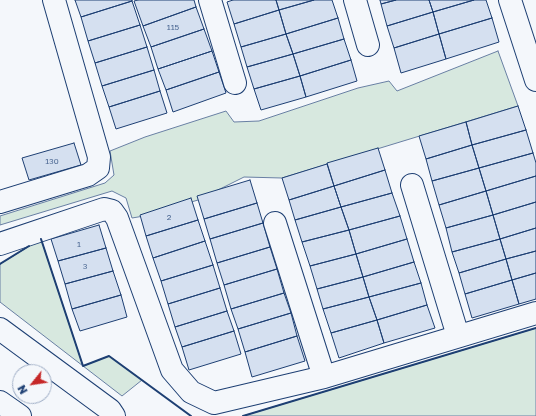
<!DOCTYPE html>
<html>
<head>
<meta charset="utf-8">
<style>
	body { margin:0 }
	#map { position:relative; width:536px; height:416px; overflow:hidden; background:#f4f7fb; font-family:"Golos Text",sans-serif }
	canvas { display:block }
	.north { position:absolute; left:12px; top:364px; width:40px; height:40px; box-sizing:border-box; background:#f4f7fb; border:1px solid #9eadc5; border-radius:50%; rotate:240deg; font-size:11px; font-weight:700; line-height:16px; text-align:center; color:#1d3f73 }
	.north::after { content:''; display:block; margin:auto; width:14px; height:18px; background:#c62828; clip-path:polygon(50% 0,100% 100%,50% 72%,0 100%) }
</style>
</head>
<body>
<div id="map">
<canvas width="536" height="416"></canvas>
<div class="north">N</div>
</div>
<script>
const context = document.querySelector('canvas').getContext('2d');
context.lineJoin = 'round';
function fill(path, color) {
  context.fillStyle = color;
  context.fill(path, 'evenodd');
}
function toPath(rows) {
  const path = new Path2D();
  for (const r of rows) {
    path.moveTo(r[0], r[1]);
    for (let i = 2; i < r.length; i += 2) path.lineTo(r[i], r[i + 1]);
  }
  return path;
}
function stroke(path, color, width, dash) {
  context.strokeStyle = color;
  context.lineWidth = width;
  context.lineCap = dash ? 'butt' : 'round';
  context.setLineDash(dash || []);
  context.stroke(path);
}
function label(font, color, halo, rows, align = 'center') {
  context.font = font + ' "Golos Text",sans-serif';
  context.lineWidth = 3;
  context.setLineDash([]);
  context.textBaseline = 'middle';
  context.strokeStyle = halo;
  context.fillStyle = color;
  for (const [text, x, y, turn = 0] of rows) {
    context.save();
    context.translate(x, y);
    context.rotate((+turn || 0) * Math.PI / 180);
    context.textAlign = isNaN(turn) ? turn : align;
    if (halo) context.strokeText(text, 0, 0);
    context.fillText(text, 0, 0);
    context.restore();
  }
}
const green = toPath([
	[498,51,518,106,282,178,244,177,198,200,144,216,132,218,126,198,112,191,0,225,0,216,105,183,114,175,110,151,145,137,226,111,234,122,259,121,358,88,389,81,397,91,498,51],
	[41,239,83,366,109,356,142,380,122,396,0,302,0,264,41,239],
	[536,328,536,416,243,416,536,328]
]);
const building = toPath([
	[75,0,132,0,132,1,81,17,75,0],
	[138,0,194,0,196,7,143,26,134,1,138,0],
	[233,0,276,0,279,10,234,24,227,2,233,0],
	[276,0,314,0,279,10,276,0],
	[314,0,332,0,338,18,286,34,279,10,314,0],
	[380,0,396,0,381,4,380,0],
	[396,0,429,0,433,12,387,26,381,4,396,0],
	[429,0,474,0,433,12,429,0],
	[474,0,486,0,492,18,439,34,433,12,474,0],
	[132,1,140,25,88,41,81,17,132,1],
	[196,7,204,29,151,47,143,26,196,7],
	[279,10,286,34,241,47,234,24,279,10],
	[433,12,439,34,394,48,387,26,433,12],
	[338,18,344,39,293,54,286,34,338,18],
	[492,18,499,42,446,59,439,34,492,18],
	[140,25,147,47,95,63,88,41,140,25],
	[204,29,212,51,158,69,151,47,204,29],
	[286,34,293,54,247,67,241,47,286,34],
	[439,34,446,59,401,73,394,48,439,34],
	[344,39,351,60,300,76,293,54,344,39],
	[147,47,154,70,102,86,95,63,147,47],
	[212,51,219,72,166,90,158,69,212,51],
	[293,54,300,76,254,89,247,67,293,54],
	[351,60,357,81,306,97,300,76,351,60],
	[154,70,160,91,109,107,102,86,154,70],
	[219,72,226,93,173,112,166,90,219,72],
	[300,76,306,97,261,110,254,89,300,76],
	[160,91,167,113,116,129,109,107,160,91],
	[518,106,526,130,472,145,466,122,518,106],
	[466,122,472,145,426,159,419,136,466,122],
	[526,130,533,153,479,168,472,145,526,130],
	[74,143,81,165,29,180,22,158,74,143],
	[472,145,479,168,432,181,426,159,472,145],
	[378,148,385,170,334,186,327,163,378,148],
	[533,153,536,163,536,176,486,191,479,168,533,153],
	[327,164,334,186,289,200,282,178,327,164],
	[479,168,486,191,439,205,432,181,479,168],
	[385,170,392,193,341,207,334,186,385,170],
	[536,176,536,202,493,215,486,191,536,176],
	[250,180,257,203,204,219,197,196,250,180],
	[334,186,341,207,295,220,289,200,334,186],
	[486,191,493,215,446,228,439,205,486,191],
	[392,193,400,216,349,230,341,207,392,193],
	[191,198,198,220,146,236,140,215,191,198],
	[536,202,536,228,500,239,493,215,536,202],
	[257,203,263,223,210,239,204,219,257,203],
	[341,207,349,230,302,242,295,220,341,207],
	[493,215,500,239,452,252,446,228,493,215],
	[400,216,407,239,356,254,349,230,400,216],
	[198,220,205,241,153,258,146,236,198,220],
	[263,223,270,247,217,263,210,239,263,223],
	[99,225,106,248,58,261,51,239,99,225],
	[536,228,536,251,506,259,500,239,536,228],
	[349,230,356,254,310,266,302,242,349,230],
	[407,239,414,262,363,277,356,254,407,239],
	[500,239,506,259,459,273,452,252,500,239],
	[205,241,213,265,161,281,153,258,205,241],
	[270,247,277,269,224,285,217,263,270,247],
	[106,248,113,271,65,284,58,261,106,248],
	[536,251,536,273,512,280,506,259,536,251],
	[356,254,363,277,317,289,310,266,356,254],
	[506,259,512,280,465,294,459,273,506,259],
	[414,262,421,283,369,297,363,277,414,262],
	[213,265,220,288,168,304,161,281,213,265],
	[277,269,284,293,231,309,224,285,277,269],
	[113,271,121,295,72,309,65,284,113,271],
	[536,273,536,299,519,304,512,280,536,273],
	[363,277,369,297,323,309,317,289,363,277],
	[512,280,519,304,472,318,465,294,512,280],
	[421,283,427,305,377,320,369,297,421,283],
	[220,288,227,311,175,327,168,304,220,288],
	[284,293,291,313,238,329,231,309,284,293],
	[121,295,127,317,80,331,72,309,121,295],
	[369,297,377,320,331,333,323,309,369,297],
	[427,305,435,328,384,343,377,320,427,305],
	[227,311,234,331,182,347,175,327,227,311],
	[291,313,297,336,245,352,238,329,291,313],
	[377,320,384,343,339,358,331,333,377,320],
	[234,331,241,354,189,370,182,347,234,331],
	[297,336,305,361,252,377,245,352,297,336]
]);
const minor = toPath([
	[210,0,235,83],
	[355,0,368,45],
	[510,0,536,80],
	[412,185,458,336],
	[0,202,88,175,98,168,99,157,54,0],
	[275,223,324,377],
	[0,244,104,209,112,211,117,218,172,370,191,392,214,403,324,377,536,313],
	[0,329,110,410,114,416],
	[0,402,20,416]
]);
const wall = toPath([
	[41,239,83,366,109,356,191,416],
	[0,264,29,246],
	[243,416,536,328]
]);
const numberNames = [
	["115",173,27],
	["130",52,161],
	["2",169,217],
	["1",79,244],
	["3",85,266]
];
fill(green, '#d7e8df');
stroke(green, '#687fa3', 1);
fill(building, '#d5e0f0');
stroke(building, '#1d3f73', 1);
stroke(minor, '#1d3f73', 24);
stroke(minor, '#f4f7fb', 22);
stroke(wall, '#1d3f73', 2);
label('8px', '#4b6792', null, numberNames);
</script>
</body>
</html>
